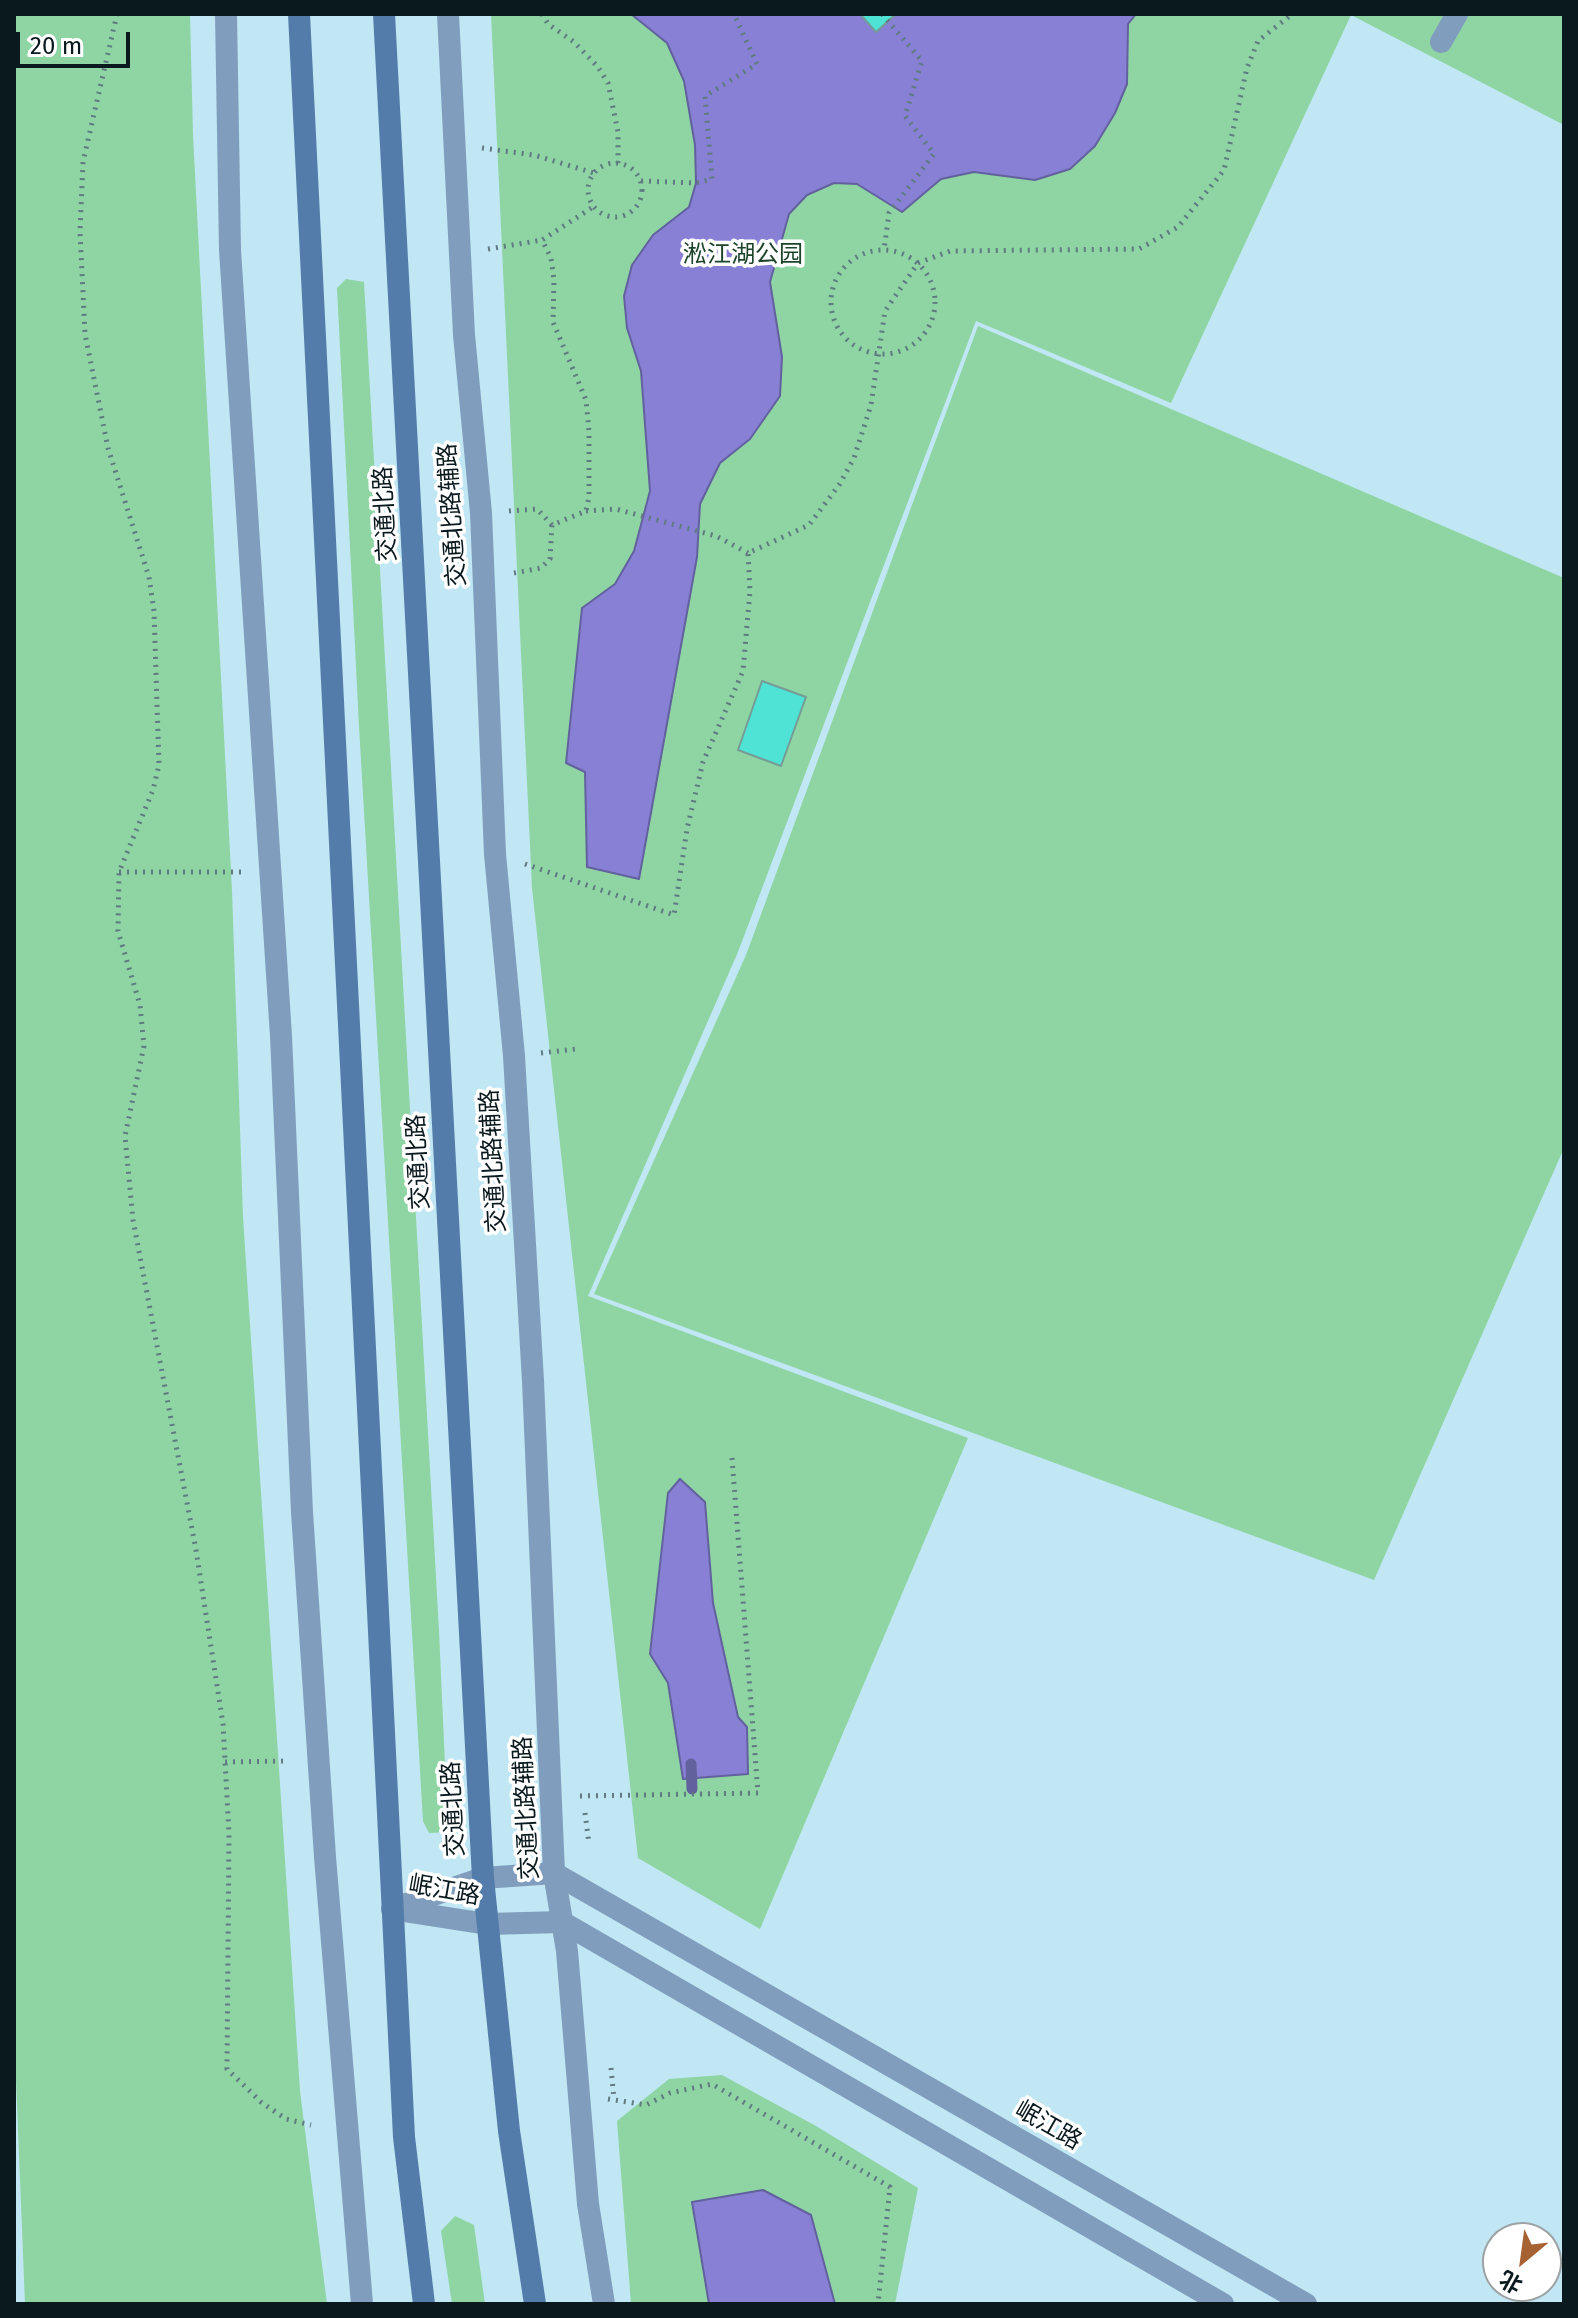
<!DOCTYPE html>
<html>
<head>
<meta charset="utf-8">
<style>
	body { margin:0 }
	#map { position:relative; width:1578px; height:2318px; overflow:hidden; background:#c0e7f3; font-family:"Fira Sans","Noto Sans SC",sans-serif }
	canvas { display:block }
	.frame { position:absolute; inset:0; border:16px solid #0a191d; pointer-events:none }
	.north { position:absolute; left:1482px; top:2222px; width:80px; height:80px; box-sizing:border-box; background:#fff; border:2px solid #9da3a5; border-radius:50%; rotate:209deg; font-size:22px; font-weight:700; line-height:32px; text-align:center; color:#0a191d }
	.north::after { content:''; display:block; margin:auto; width:28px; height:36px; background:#a66233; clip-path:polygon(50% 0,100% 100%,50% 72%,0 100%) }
	.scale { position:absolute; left:16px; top:32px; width:114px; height:36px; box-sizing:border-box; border:4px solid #0a191d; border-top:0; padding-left:10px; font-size:24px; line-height:28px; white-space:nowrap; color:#0a191d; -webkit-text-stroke:6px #fff; paint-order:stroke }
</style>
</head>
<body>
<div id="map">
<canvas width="1578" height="2318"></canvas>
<div class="frame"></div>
<div class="north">北</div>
<div class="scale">20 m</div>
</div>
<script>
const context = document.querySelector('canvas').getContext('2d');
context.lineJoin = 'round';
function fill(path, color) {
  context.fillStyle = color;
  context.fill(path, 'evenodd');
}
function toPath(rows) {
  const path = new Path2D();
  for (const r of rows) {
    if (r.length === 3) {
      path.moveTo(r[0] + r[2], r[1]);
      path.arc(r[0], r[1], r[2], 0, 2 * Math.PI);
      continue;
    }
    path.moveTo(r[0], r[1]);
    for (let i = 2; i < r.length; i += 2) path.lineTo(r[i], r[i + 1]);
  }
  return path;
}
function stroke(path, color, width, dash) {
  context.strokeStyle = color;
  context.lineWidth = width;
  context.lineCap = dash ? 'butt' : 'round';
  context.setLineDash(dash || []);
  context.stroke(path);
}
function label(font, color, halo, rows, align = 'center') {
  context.font = font + ' "Fira Sans","Noto Sans SC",sans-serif';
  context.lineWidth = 7;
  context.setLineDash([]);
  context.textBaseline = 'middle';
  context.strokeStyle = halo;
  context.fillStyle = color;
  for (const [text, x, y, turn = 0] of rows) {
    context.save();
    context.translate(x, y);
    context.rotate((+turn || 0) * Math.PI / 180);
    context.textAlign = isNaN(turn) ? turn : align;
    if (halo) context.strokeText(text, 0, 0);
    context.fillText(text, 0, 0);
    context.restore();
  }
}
const green = toPath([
	[14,14,190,14,193,135,232,891,243,1217,300,2091,327,2304,25,2304,14,2030],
	[491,14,1564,14,1564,125,1351,15,1171,403,976,321,738,952,588,1296,968,1438,760,1929,638,1858,532,888],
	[346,279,364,282,439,1631,448,1832,429,1833,423,1821,359,726,337,288],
	[978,326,1564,578,1564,1148,1374,1580,594,1294,746,955],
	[722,2075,816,2126,918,2188,895,2304,631,2304,617,2121,669,2079],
	[455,2216,474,2225,485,2304,452,2304,441,2231]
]);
const water = toPath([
	[631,14,1136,14,1128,24,1127,84,1115,113,1095,146,1070,169,1035,180,974,172,941,179,902,212,857,184,834,183,807,195,789,214,770,282,782,357,780,396,750,439,720,463,700,504,697,557,639,879,587,867,585,772,566,763,582,608,615,584,634,551,650,491,641,371,627,328,624,296,632,265,653,235,689,207,696,183,695,145,684,81,667,43,631,14],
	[680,1479,705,1502,713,1603,738,1717,747,1727,748,1774,683,1779,668,1683,650,1654,668,1493,680,1479],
	[763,2190,811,2215,835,2304,709,2304,692,2202,763,2190]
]);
const stream = toPath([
	[691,1764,692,1789]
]);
const building = toPath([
	[860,14,896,14,876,32,860,14],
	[762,681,806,697,781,766,738,750,762,681]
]);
const path = toPath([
	[117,14,83,162,80,232,85,334,108,448,149,577,154,611,159,765,153,790,119,872,118,931,140,1005,144,1046,125,1136,133,1220,196,1550,223,1724,229,1834,227,2069,261,2102,286,2119,311,2125],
	[542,14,548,24,574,42,598,67,608,83,618,132,618,163],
	[882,14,922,61,905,116,934,154,889,213,884,250],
	[482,148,534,155,594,173],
	[615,190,27],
	[641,181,696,183,712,179,705,96,757,64,734,14],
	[488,249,542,240],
	[883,302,52],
	[509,511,537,509,552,525,586,511,589,497,589,431,586,400,553,322,554,280,551,258,542,240,593,207],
	[586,511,616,509,716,536,748,553],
	[514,573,541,568,550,559,552,525],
	[525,864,674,915,687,829,703,762,743,671,750,591,748,553,809,525,839,485,854,458,871,405,885,311,918,263,950,251,1139,249,1178,227,1224,170,1247,68,1258,41,1292,14],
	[119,872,242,872],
	[541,1053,576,1049],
	[225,1762,289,1761],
	[580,1796,758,1793,732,1458],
	[585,1813,589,1844],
	[611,2068,614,2099],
	[608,2099,646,2105,670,2093,712,2084,890,2187,878,2304]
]);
const minor = toPath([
	[226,14,230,250,281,1036,302,1512,325,1857,362,2304],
	[448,14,464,335,481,513,495,854,514,1056,533,1381,554,1873,567,1951,588,2204,604,2304],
	[1441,42,1457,14]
]);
const tertiary = toPath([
	[392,1909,483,1878,554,1873,1306,2304],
	[397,1910,487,1924,562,1922,1223,2304]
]);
const secondary = toPath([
	[299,14,404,2137,424,2304],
	[384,14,483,1878,509,2131,535,2304]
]);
const parkNames = [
	["淞江湖公园",743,255]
];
const streetNames = [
	["交通北路",386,514,-93],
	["交通北路辅路",453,515,-94],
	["交通北路辅路",494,1161,-93],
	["交通北路",419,1162,-93],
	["交通北路辅路",527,1808,-93],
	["交通北路",454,1809,-93],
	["岷江路",444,1891,10],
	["岷江路",1048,2126,30]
];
fill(green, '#8ed5a3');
fill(water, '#8780d5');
stroke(water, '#62619e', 2);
stroke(stream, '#62619e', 11);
fill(building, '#4fe3d5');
stroke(building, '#759c97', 2);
stroke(path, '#607a82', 5, [2, 6]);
stroke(minor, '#819dbd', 22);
stroke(tertiary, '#819dbd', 22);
stroke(secondary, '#537caa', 22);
label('24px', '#1d432a', '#fff', parkNames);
label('24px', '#0a191d', '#fff', streetNames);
</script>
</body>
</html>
